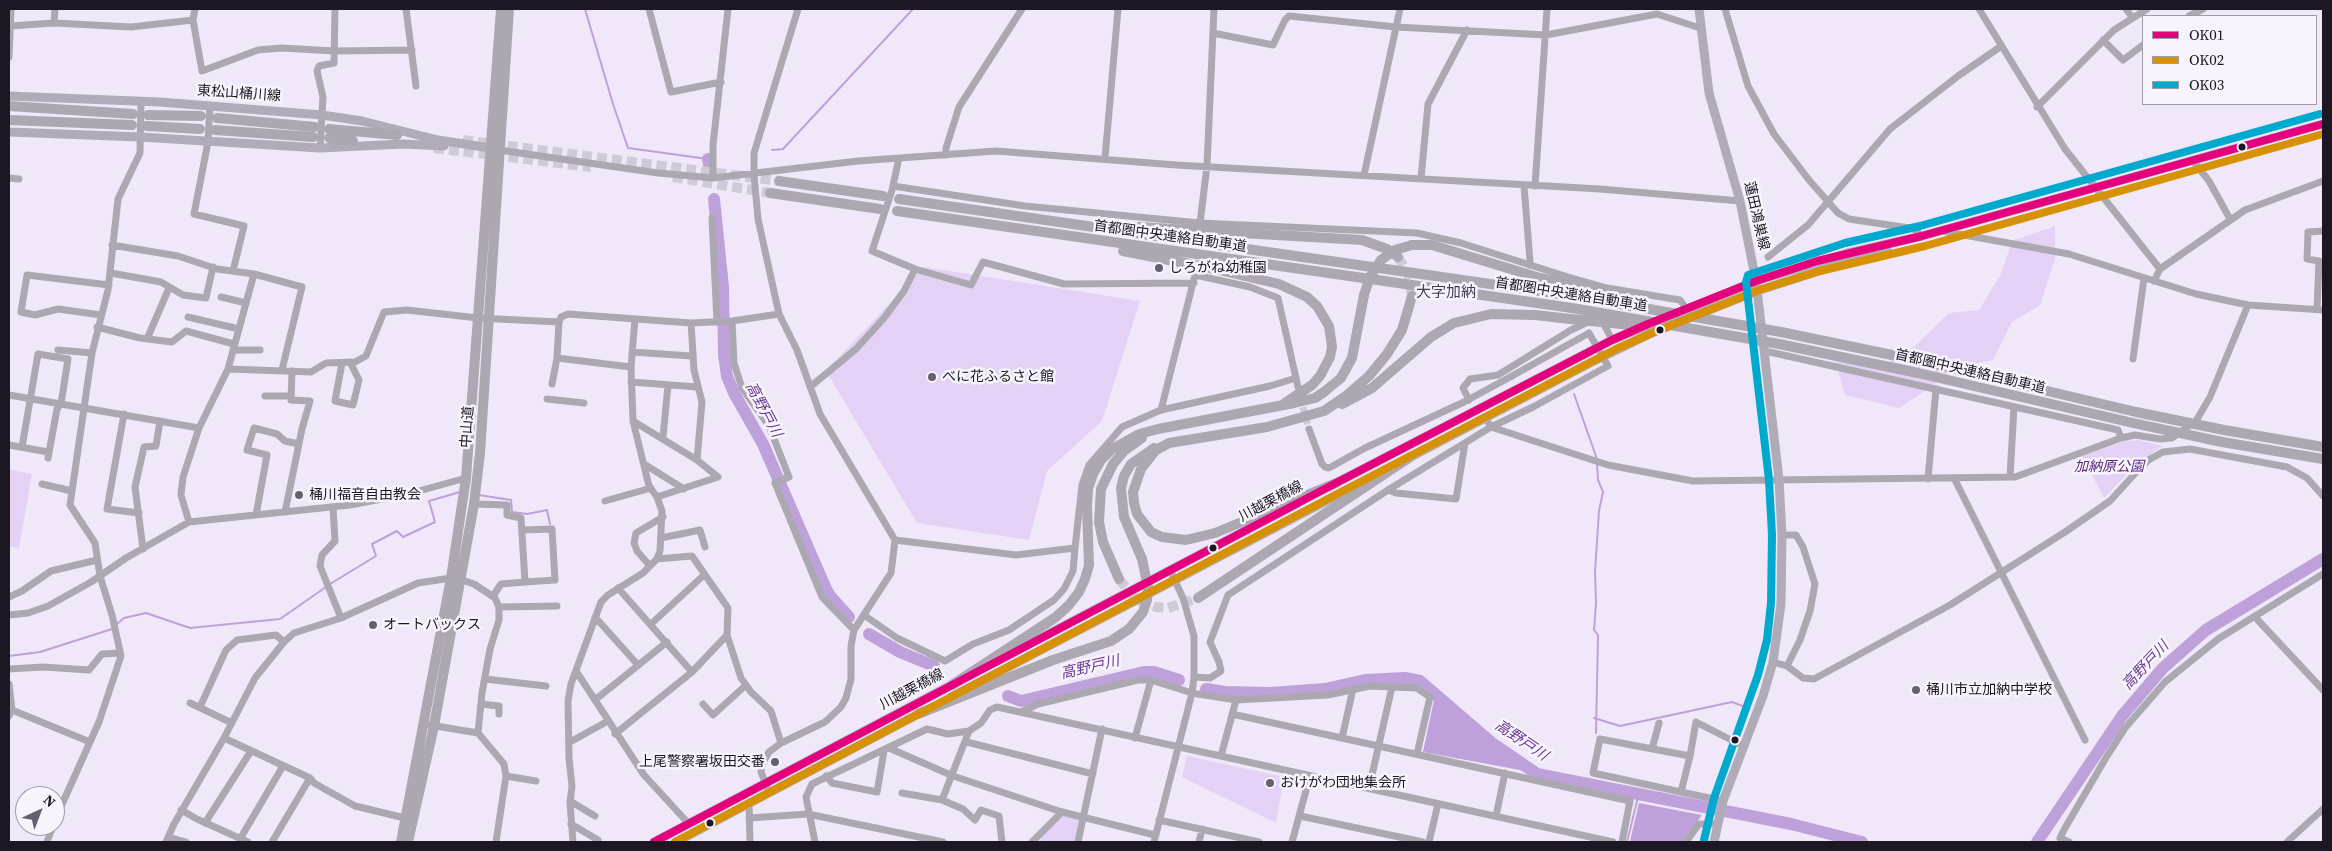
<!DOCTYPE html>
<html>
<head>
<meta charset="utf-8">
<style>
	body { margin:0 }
	#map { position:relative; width:2332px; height:851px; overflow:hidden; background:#f0e8f8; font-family:"Source Serif 4",serif }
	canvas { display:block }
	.frame { position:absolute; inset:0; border:10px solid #1c1723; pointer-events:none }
	.legend { position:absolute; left:2142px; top:15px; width:175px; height:90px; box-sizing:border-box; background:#f7f4fb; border:1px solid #9f9ca5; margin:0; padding:6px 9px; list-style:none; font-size:15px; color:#1c1723 }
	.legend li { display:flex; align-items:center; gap:10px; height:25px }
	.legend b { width:25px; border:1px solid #9f9ca5 }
	.north { position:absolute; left:15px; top:786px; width:50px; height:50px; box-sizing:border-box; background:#f7f4fb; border:1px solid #9f9ca5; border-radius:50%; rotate:43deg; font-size:14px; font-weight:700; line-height:20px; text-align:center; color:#1c1723 }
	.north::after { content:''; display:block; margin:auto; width:18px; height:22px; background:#66606e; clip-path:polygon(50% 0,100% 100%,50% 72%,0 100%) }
</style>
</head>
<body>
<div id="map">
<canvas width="2332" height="851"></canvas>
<div class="frame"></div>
<ul class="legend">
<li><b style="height:6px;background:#e5007d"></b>OK01</li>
<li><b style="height:6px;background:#d69105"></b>OK02</li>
<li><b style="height:6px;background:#00a9ce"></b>OK03</li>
</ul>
<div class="north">N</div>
</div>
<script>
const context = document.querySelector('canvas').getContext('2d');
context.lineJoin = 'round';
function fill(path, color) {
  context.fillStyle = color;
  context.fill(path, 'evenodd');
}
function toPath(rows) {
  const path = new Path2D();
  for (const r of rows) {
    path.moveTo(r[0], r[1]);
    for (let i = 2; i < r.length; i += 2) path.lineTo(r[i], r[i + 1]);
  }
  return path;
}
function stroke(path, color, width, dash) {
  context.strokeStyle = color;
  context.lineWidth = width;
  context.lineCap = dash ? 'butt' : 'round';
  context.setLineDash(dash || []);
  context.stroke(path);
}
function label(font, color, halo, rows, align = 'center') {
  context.font = font + ' "Source Serif 4","Noto Sans JP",serif';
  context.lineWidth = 5;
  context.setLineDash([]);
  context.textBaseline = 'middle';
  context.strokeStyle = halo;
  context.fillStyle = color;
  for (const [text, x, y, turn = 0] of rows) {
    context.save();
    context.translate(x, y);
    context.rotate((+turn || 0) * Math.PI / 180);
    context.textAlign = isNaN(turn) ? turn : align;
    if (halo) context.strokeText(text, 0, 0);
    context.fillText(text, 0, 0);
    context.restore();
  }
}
const green = toPath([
	[2055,226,2055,259,2040,305,2012,322,1993,360,1963,366,1899,408,1845,395,1834,357,1887,363,1915,346,1949,313,1979,310,2001,274,2012,241],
	[924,267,1140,301,1102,421,1047,471,1029,540,917,523,826,371],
	[2139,440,2163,446,2140,461,2104,498,2082,456,2126,441],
	[9,469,32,474,19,548,9,546],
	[1187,756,1284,777,1276,823,1182,777],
	[1062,812,1084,816,1077,842,1040,842,1043,831]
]);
const water = toPath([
	[1434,700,1525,771,1423,752],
	[1639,803,1702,815,1682,842,1630,841]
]);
const stream = toPath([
	[585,9,613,104,628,148,708,159],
	[772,150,783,149,913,9],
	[1574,394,1597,459],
	[479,495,511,500,512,512,527,514,547,510,550,524],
	[330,584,376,556,372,544,397,531,403,537,435,522,429,501,460,492],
	[117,624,124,618,146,613,190,628,280,619,326,587],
	[9,656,40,652,112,629],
	[1594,718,1620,726,1732,702,1748,708],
	[1596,733,1598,635,1594,630,1596,603,1595,572,1599,511,1603,492,1598,480,1597,464],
	[1627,842,1639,793]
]);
const river = toPath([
	[708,159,709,164],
	[714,199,723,287,724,355,727,376,734,393,763,444,826,589,830,596,849,617],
	[869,634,900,652,934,666],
	[1206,689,1225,692,1270,693,1325,689,1365,680,1405,678,1420,681,1492,743,1537,774,1791,824,1862,842],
	[1008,696,1021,701,1144,672,1154,672,1179,680],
	[2037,842,2122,716,2163,668,2206,630,2323,559]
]);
const minorTunnel = toPath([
	[1300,397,1309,429]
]);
const highwayTunnel = toPath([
	[463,140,779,181],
	[434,148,591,167],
	[673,177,770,193],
	[1398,257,1409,275,1412,296],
	[1119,579,1131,594,1142,602,1156,607,1168,608,1198,598]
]);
const minor = toPath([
	[406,9,416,86],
	[649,9,671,92,721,82],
	[1725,9,1748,86,1774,134,1809,180,1838,213,1849,219,1909,228,1915,230,1922,236],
	[1979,9,2065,149,2160,269],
	[2126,9,2132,17],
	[2189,16,2203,9],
	[193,20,202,71,258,50,281,48,335,51,412,50],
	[54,23,55,9],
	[10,26,54,23,131,27,193,20,195,9],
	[1213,33,1273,45,1285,20,1289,16,1396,27,1546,35,1657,14,1700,28],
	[2103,40,2123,60,2143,45],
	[9,57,11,9],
	[210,106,208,142,194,214,244,226,233,271],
	[2037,107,2114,30,2147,9],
	[320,148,323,97,317,71,319,66,334,63,335,9],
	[499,150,658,173,713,178,858,161,996,151,1176,165,1600,189,1740,201],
	[946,155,946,148,959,107,1022,9],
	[899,158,892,190,872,251,915,269],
	[1105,158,1118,9],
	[2193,161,2209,181,2230,219],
	[1364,175,1400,9],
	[9,178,19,179],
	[713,178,713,145,728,9],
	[1421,178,1428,104,1467,30],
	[893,186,1025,206,1200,223,1417,233,1461,243,1568,277,1607,288,1680,300,1686,308],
	[1524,186,1530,261,1529,265],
	[1535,186,1547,9],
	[712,218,717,322],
	[1200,223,1207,166,1214,9],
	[1942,231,2069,254,2196,294,2248,305,2323,310],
	[112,245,178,256,217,269,254,274,228,369,199,428,183,477,181,495,189,522],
	[1768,257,1808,225,1890,129,1958,76,2000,47],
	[111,273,161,282,183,295,206,298,213,267],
	[254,274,302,287,282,370],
	[2154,281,2160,269,2245,210,2323,181],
	[221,297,246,303],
	[2317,309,2319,261,2307,259,2308,232,2323,231],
	[101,315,58,309,35,315,21,312,27,275,109,285],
	[188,317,239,329],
	[732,321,734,363,742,388,769,426,789,477,775,483,822,597,854,630],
	[1603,322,1612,340],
	[691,323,694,370,702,402,697,460],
	[97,327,140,338,172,342,186,331,234,344],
	[147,339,169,288],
	[58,350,92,353],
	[233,350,260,350],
	[1765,351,2118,430,2121,438],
	[632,352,692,356],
	[557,358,631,367],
	[2133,359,2144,278],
	[342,363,335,401,353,405,359,380,350,362],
	[228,369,311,372,326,363,355,362,366,356,384,312,407,310,478,318,559,322,561,317,568,314,691,323,732,321,779,314],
	[631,382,697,387],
	[552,384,557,358,559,322],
	[810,387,856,349,884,318,904,291,915,269,971,285,983,262,1064,284,1194,283],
	[9,395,199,428],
	[265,396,291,396],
	[547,399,584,403],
	[1469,400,1463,388,1470,379,1498,375,1571,330,1590,321],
	[1161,410,1195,275,1250,287,1278,298,1298,387],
	[124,414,107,509,139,513],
	[1485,417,1491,427,1608,465,1693,481,2015,477,2121,438,2135,435,2160,439,2172,438,2196,421,2210,397,2248,305],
	[633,421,697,460,718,477,657,497],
	[1309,429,1322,464,1325,467,1329,468,1365,448,1464,402,1512,376],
	[663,437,668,385],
	[9,445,48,452],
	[22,447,38,354,68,359,61,404,57,409,48,458],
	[644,464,684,489],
	[2010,477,2014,407],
	[1954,478,2085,740],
	[1928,479,1936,389],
	[42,484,72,491],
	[1388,490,1491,427,1533,407],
	[605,501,651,488],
	[474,504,507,505,507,515,521,518,525,582,501,584,493,596],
	[333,507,335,541,322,555,320,566,341,618],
	[285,512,302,429,310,401,291,400,292,371],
	[256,515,267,455,247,450,254,428,277,434,285,441,299,444],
	[522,530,552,529,555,580,525,582],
	[1782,535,1796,535,1803,547,1815,584,1810,611,1800,640,1787,666],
	[661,538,700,530,705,547],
	[895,540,1016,555,1075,548,1082,485,1089,465,1122,427,1161,410,1270,386,1296,378],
	[143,549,135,487,144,447,156,446,160,421],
	[650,566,637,551,634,543,636,533,663,517],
	[618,588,692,672],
	[9,597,22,591,51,571,97,560],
	[499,607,557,606],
	[9,615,28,613,48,606,91,582,126,558,189,522,350,505,408,494,466,478],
	[864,615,897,638,945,661,973,644,1009,630,1054,600,1064,589,1073,571,1075,548],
	[595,617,638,665],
	[2255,617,2323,690],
	[651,624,704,575],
	[727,635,741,678,751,692,771,711,781,743],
	[1773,662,1787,666,1803,678,1814,679,1950,605,2065,532,2110,501,2140,468,2150,459,2163,452,2190,449,2287,467,2307,478,2323,496],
	[9,669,43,667,89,670,102,654,120,653],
	[576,671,644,775,689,824],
	[1194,677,1210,678,1221,671,1219,662,1210,642,1228,595,1388,490,1396,493,1456,499,1465,443],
	[485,679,546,686],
	[9,684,12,710,9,716],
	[1392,687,1417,688,1430,697,1417,754],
	[595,700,667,642],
	[190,703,232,723],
	[481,704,499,706,499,714],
	[703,704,713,715,746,685],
	[200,707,226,650,237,640,276,635,284,642],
	[12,710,90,742],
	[1023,711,1038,704,1138,680,1151,680,1192,693,1236,700,1328,695,1370,686,1392,687,1369,788],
	[1232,714,1630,801,1622,842],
	[430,725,478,733,504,764,506,776,496,842],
	[969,731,942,800,963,809,975,820,981,810,999,816,1002,842],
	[615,734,692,672,727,635,728,608,692,556,657,559],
	[224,738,310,778,314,783,355,806,405,818],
	[1135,738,1151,680],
	[1342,738,1353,689],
	[570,742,608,721],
	[967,742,1093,774],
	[889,748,953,776,1062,812,1155,835],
	[1652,749,1659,723],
	[1221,756,1236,700],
	[1690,756,1696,722,1743,746],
	[506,776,536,781],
	[826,776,832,783,877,792,884,751],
	[769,792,761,772,762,764,769,752,781,743,825,722,841,707,846,698,851,679,851,646,854,630,891,573,895,540,820,414,797,350,779,314,758,219,754,175,754,153,798,9],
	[1681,792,1690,756,1600,739,1593,773,1723,801],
	[902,793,942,800],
	[570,801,595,816],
	[749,803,750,842],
	[181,810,197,819,248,842],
	[1300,816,1423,842],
	[1496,816,1505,773],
	[749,818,808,814,943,842],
	[55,820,99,722,121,656,112,615,100,576,95,543,70,505,92,353,108,290,118,199,140,153,141,101],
	[1159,820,1259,842],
	[205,823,251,751],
	[571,824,598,840],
	[168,837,186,842],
	[240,839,283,766],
	[47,842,53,826],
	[166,842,174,824,224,738,255,678,284,642,294,633,341,618,418,583,451,578,459,579,474,584,495,598,499,607,499,620,490,649,482,693,478,733],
	[272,842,310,778],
	[573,842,570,803,572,786,569,758,568,701,571,684,601,602,608,595,643,573,657,559,660,551,662,511,657,497,649,486,633,421,631,367,635,319],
	[815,842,806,797,812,784,927,729,948,734,969,731,981,723,990,710,997,707,1613,842],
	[1032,842,1062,812],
	[1078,842,1102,729],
	[1154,842,1192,693,1194,677,1194,636,1183,598,1170,570],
	[1199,842,1202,829],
	[1292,842,1310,776],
	[1429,842,1438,804],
	[1686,842,1699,824,1718,824],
	[2069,842,2060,838,2065,828,2107,756,2125,728,2165,682,2218,639,2323,574],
	[2287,842,2323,809]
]);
const major = toPath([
	[1699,9,1709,93,1740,201,1756,281,1779,479,1782,535,1781,604,1773,662,1763,696,1723,801,1714,842],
	[9,96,160,102,322,115,362,121,438,140,497,149],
	[9,132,140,137,320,148,404,144,444,146],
	[1405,460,1590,363,1654,332,1757,291,1887,249],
	[1330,486,1612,340,1756,281,1848,253,1922,236,2323,124],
	[993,663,1298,503],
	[951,697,1376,475],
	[654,842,957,682],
	[676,842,924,711]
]);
const highway = toPath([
	[9,106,133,114],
	[148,115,201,116],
	[217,118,315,127],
	[9,120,132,125],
	[147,126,200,129],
	[329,129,397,135],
	[215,130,313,137],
	[329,138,353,141],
	[779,181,883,196],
	[770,193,880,209],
	[899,199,1574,296],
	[897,211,1572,308],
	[1138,227,1362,240,1387,249,1398,257],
	[1412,245,1432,245,1540,278,1579,286],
	[1123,251,1215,269,1279,284,1307,297,1317,306,1329,326,1332,347,1330,357,1320,376,1312,385,1285,403],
	[1342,404,1372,388,1431,337,1454,323,1491,314,1535,315,1570,319],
	[1336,483,1215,533,1186,540,1162,537,1151,532,1137,514,1134,503,1133,492,1141,469,1156,450,1169,443,1267,427,1324,411,1346,396,1369,376,1387,354,1402,330,1412,296],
	[1142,559,1124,517,1121,488,1124,476,1131,464,1154,448],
	[1119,579,1103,542,1099,522,1101,489,1113,464,1124,451,1142,438],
	[1198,598,1410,457],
	[952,685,1056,617,1069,605,1079,592,1085,579,1089,565,1087,507,1088,489,1093,474,1101,460,1112,449,1139,434,1158,429,1294,403,1315,398,1324,392,1341,378,1352,358,1364,295],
	[918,714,1053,660,1111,641,1129,629],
	[401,842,451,578,466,478,501,9],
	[408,842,434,726,474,504,480,453,509,9]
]);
const minorBridge = toPath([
	[1512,376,1589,333,1608,366,1533,407]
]);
const highwayBridge = toPath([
	[1579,286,1638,301],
	[1364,295,1370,277,1381,260,1395,250,1412,245],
	[1574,296,1781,332,1921,361,2136,412,2224,430,2323,447],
	[1572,308,1779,344,1918,373,2133,423,2222,442,2323,459],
	[1570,319,1642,326],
	[1129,629,1143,612,1147,600,1148,587,1142,559]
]);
const bus1 = toPath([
	[654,842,1336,483,1612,340,1648,324,1756,281,1817,261,1922,236,2323,124]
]);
const bus2 = toPath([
	[675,842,1341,492,1616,349,1652,333,1759,290,1820,271,1925,246,2323,134]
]);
const bus3 = toPath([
	[1704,840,1714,798,1758,675,1767,640,1771,603,1772,535,1769,480,1746,282,1748,275,1845,243,1920,226,2320,114]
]);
const markers = [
	[2242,147,4.5,"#1c1723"],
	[1159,268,5,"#66606e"],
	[1660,330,4.5,"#1c1723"],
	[932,377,5,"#66606e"],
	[299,495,5,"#66606e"],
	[1213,548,4.5,"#1c1723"],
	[373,625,5,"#66606e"],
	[1916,690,5,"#66606e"],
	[1735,740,4.5,"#1c1723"],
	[775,762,5,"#66606e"],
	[1270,783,5,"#66606e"],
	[710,823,4.5,"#1c1723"]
];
const streetNames = [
	["東松山桶川線",239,94,4],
	["蓮田鴻巣線",1756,216,77],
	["首都圏中央連絡自動車道",1170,237,8],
	["首都圏中央連絡自動車道",1571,295,9],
	["首都圏中央連絡自動車道",1970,372,13],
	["中山道",468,427,-86],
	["川越栗橋線",1271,502,-28],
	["川越栗橋線",912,690,-28]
];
const poiNames = [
	["しろがね幼稚園",1169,268],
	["べに花ふるさと館",942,377],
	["桶川福音自由教会",309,495],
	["オートバックス",383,625],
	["桶川市立加納中学校",1926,690],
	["上尾警察署坂田交番",765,762,"right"],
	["おけがわ団地集会所",1280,783]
];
const parkNames = [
	["加納原公園",2109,467]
];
const neighbourhoodNames = [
	["大字加納",1446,293]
];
const waterNames = [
	["高野戸川",763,410,62],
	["高野戸川",2146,666,-47],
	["高野戸川",1090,668,-13],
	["高野戸川",1521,741,34]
];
fill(green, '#e3d1f6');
fill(water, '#bea1db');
stroke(stream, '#bea1db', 2);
stroke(river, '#bea1db', 12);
stroke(minorTunnel, '#d0c9d8', 7, [7, 3.5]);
stroke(highwayTunnel, '#d0c9d8', 10, [10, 5]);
stroke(minor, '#aca8b1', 7);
stroke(major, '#b0acb7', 9);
stroke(highway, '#aca7b1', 10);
stroke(minorBridge, '#aca8b1', 7);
stroke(highwayBridge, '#aca7b1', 10);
stroke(bus1, '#e5007d', 8);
stroke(bus2, '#d69105', 8);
stroke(bus3, '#00a9ce', 8);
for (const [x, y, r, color] of markers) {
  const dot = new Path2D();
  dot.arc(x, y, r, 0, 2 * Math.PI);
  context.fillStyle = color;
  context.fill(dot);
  stroke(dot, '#f7f4fb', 2);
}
label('14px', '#1c1723', '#f7f4fb', streetNames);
label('14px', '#1c1723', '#f7f4fb', poiNames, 'left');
label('italic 14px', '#592780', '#f7f4fb', parkNames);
label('15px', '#493b57', '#f7f4fb', neighbourhoodNames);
label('italic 15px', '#6b3a94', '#f7f4fb', waterNames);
</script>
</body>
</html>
